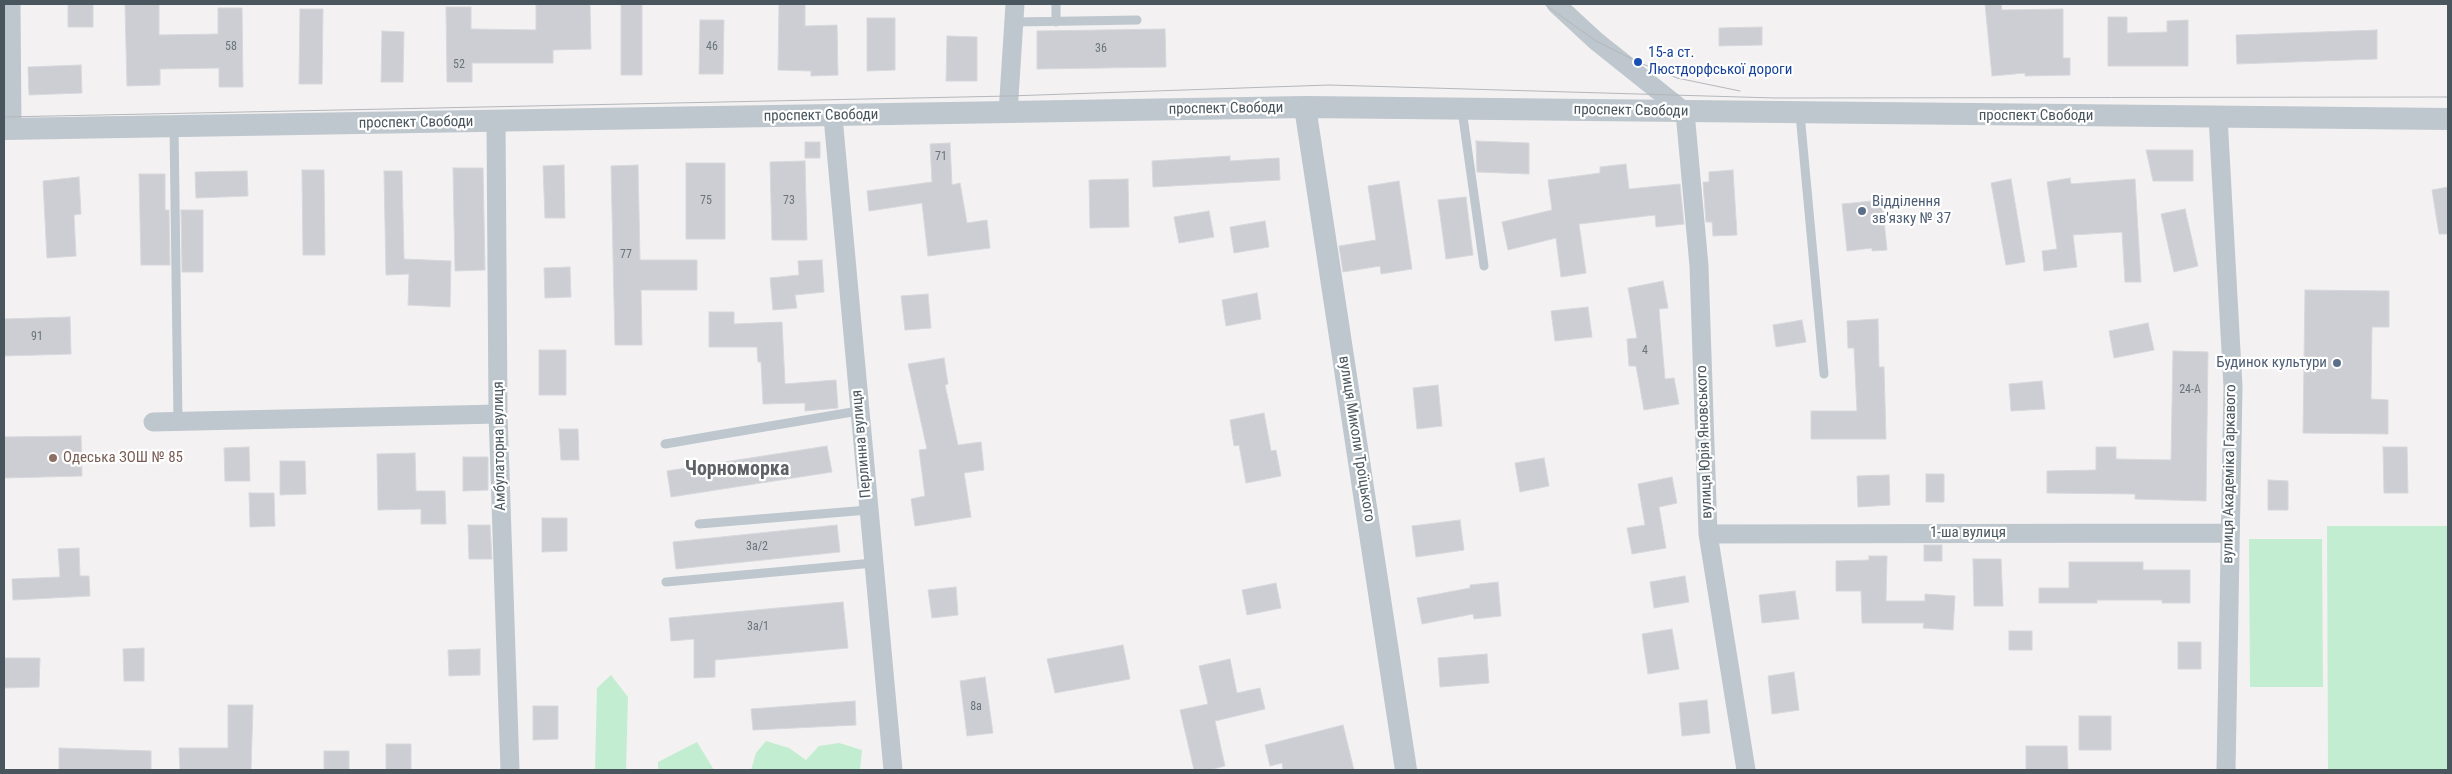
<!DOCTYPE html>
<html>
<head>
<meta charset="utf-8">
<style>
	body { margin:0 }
	#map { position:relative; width:2452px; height:774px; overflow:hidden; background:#f3f1f2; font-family:"Roboto Condensed",sans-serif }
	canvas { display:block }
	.frame { position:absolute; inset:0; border:5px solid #4a565e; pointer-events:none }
</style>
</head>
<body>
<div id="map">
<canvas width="2452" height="774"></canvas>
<div class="frame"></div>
</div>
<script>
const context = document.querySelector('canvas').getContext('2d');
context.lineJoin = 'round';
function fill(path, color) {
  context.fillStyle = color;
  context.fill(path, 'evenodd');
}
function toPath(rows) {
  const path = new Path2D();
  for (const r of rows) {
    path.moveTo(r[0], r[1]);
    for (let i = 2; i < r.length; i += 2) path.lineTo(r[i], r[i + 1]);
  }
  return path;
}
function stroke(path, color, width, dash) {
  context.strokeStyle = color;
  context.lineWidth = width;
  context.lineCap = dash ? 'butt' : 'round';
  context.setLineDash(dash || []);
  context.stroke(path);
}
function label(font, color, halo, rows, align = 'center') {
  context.font = font + ' "Roboto Condensed",sans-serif';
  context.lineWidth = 4.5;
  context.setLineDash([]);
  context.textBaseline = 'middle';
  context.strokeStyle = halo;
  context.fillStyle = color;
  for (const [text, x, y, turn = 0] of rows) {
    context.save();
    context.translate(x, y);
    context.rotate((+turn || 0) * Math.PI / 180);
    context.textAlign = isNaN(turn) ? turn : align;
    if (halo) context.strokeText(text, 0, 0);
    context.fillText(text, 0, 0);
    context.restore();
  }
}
const green = toPath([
	[2327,526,2448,526,2448,770,2328,770],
	[2249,539,2322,539,2323,687,2250,687],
	[611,675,628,697,626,770,595,770,597,688],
	[766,741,789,748,806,760,819,746,839,743,862,750,860,770,751,770,756,753],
	[697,742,714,770,658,770,658,762]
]);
const building = toPath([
	[68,4,93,4,93,27,68,27,68,4],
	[125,4,159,4,159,35,218,34,218,8,242,8,243,87,219,87,219,68,160,69,160,85,127,86,125,4],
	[536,4,590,4,591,49,553,50,553,63,472,63,472,82,447,82,446,7,471,7,471,29,536,30,536,4],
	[621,4,642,4,642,75,621,75,621,4],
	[779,4,805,4,805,26,837,25,838,75,811,76,811,71,778,70,779,4],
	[1985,4,2001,4,2002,10,2063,9,2063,58,2070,58,2070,75,2025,76,2025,73,1992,76,1985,4],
	[300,9,323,9,322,84,299,84,300,9],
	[2108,17,2127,17,2127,33,2167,32,2167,21,2188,20,2188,66,2108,66,2108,17],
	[867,18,895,18,895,70,867,71,867,18],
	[700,20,724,20,723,74,699,74,700,20],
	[1762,27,1762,45,1719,46,1719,28,1762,27],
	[1165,29,1166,67,1037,69,1037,31,1165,29],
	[2377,30,2377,59,2237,64,2236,35,2377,30],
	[382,31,404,32,403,82,381,82,382,31],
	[947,36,977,37,977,81,946,81,947,36],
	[81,65,82,93,29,95,28,67,81,65],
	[1476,141,1529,143,1529,174,1477,172,1476,141],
	[805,142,820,142,820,158,805,158,805,142],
	[950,143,952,185,960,183,967,223,987,220,990,248,928,256,922,203,869,211,867,191,932,182,930,144,950,143],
	[2146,150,2193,150,2193,181,2153,181,2146,150],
	[1230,156,1230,161,1279,158,1280,180,1153,187,1152,161,1230,156],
	[805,161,807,240,772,240,770,162,805,161],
	[686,163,725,163,725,239,686,239,686,163],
	[1626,164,1629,189,1680,184,1684,224,1656,227,1655,215,1579,224,1586,273,1561,277,1556,238,1508,250,1502,222,1552,210,1548,180,1600,173,1600,167,1626,164],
	[564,165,565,218,545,218,543,166,564,165],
	[638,165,640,260,697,260,697,290,641,290,642,345,615,345,611,166,638,165],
	[453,168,483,168,485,270,455,271,453,168],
	[302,170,324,170,325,255,303,255,302,170],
	[1733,170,1737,235,1713,236,1712,222,1706,222,1703,182,1709,182,1709,172,1733,170],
	[247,171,248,196,196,198,195,172,247,171],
	[384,171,402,171,404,259,451,261,450,307,408,305,409,274,386,275,384,171],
	[139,174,165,174,165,210,169,210,170,265,141,265,139,174],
	[79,177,81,214,74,215,76,256,47,258,43,181,79,177],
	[2070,178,2071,184,2135,179,2141,282,2125,282,2122,232,2073,235,2077,267,2044,271,2042,251,2057,249,2047,182,2070,178],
	[1128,179,1129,227,1090,228,1089,180,1128,179],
	[2011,179,2025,262,2006,265,1991,183,2011,179],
	[1399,181,1412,269,1381,274,1380,266,1343,272,1339,246,1376,240,1368,186,1399,181],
	[2448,187,2448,234,2439,234,2432,190,2448,187],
	[1466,197,1473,255,1446,259,1438,200,1466,197],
	[1882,200,1887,250,1872,251,1872,248,1847,251,1842,204,1882,200],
	[2185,209,2198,266,2174,272,2161,214,2185,209],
	[181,210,203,210,203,272,182,272,181,210],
	[1209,211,1214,237,1179,243,1174,217,1209,211],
	[1265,221,1269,247,1234,253,1230,227,1265,221],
	[822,260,824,292,795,295,797,308,773,310,770,278,799,275,798,261,822,260],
	[570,267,571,297,545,298,544,268,570,267],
	[1663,281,1668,308,1659,309,1665,379,1674,378,1679,404,1644,410,1636,366,1629,366,1627,339,1637,338,1628,288,1663,281],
	[2305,290,2389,291,2389,327,2372,327,2371,399,2388,400,2388,434,2303,433,2305,290],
	[1257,293,1261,319,1226,326,1222,300,1257,293],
	[928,294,931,328,905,330,901,296,928,294],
	[1588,307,1592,337,1555,341,1551,311,1588,307],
	[709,312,734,312,734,324,782,322,785,384,836,380,838,408,805,411,805,403,763,404,761,362,758,362,757,347,709,347,709,312],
	[70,317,71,354,4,356,4,319,70,317],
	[1878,319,1879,367,1884,367,1886,439,1811,439,1811,411,1857,411,1854,348,1848,348,1847,321,1878,319],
	[1802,320,1806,342,1776,347,1773,325,1802,320],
	[2148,323,2154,350,2114,358,2109,331,2148,323],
	[539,350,566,350,566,395,539,395,539,350],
	[2173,351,2208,352,2206,501,2135,499,2135,494,2047,493,2047,471,2096,470,2096,447,2116,447,2116,459,2171,460,2173,351],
	[944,358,948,384,945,385,958,445,981,442,984,470,964,473,971,517,915,526,911,499,925,496,919,450,927,449,908,364,944,358],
	[2042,381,2045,409,2011,411,2009,384,2042,381],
	[1438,385,1442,426,1417,429,1413,388,1438,385],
	[1264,413,1271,451,1276,450,1281,476,1246,483,1239,445,1234,446,1230,420,1264,413],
	[559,429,578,429,579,460,561,460,559,429],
	[81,436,82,476,4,478,4,437,81,436],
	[827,446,832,472,671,497,667,471,827,446],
	[249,447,250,481,225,481,224,448,249,447],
	[2383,447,2407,447,2408,493,2384,493,2383,447],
	[415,453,416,491,445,491,446,524,421,524,421,509,378,510,377,454,415,453],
	[463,457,488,457,488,490,463,491,463,457],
	[1544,458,1549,486,1520,492,1515,463,1544,458],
	[280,461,305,461,306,494,280,495,280,461],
	[1926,474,1944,474,1944,502,1926,502,1926,474],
	[1889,475,1890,505,1858,507,1857,476,1889,475],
	[1672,477,1677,503,1659,507,1666,548,1632,554,1627,528,1645,525,1638,484,1672,477],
	[2268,480,2288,481,2288,510,2268,510,2268,480],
	[249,493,274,493,275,526,250,527,249,493],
	[542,518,567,518,567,551,542,552,542,518],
	[1460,520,1464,550,1416,557,1412,526,1460,520],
	[468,525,490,525,492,559,469,559,468,525],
	[837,525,840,552,676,569,673,542,837,525],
	[1924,545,1942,545,1942,561,1924,561,1924,545],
	[79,548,80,576,89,576,90,596,13,600,12,579,60,577,58,549,79,548],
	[1869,556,1887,556,1886,601,1925,601,1925,594,1955,596,1953,630,1923,628,1924,623,1862,623,1861,591,1836,591,1836,561,1869,560,1869,556],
	[1973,559,2001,559,2003,606,1974,606,1973,559],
	[2069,562,2143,562,2143,570,2190,570,2190,603,2162,603,2162,600,2097,600,2097,603,2039,603,2039,588,2069,588,2069,562],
	[1685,576,1689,602,1654,608,1650,582,1685,576],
	[1498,582,1501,616,1474,619,1473,614,1422,624,1417,598,1470,588,1470,585,1498,582],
	[1276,583,1281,608,1247,615,1242,590,1276,583],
	[956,587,958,615,932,618,928,590,956,587],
	[1795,591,1799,619,1762,623,1759,595,1795,591],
	[843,602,848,648,715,660,715,677,694,678,694,639,671,641,669,618,843,602],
	[1672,629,1679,669,1648,674,1642,634,1672,629],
	[2009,631,2032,631,2032,650,2009,650,2009,631],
	[2178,642,2201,642,2201,669,2178,669,2178,642],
	[1123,645,1130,679,1055,693,1047,659,1123,645],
	[144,648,144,681,124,681,123,649,144,648],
	[480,649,480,675,449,676,448,650,480,649],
	[1487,654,1489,683,1440,687,1438,658,1487,654],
	[4,658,40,658,39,687,4,688,4,658],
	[1230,659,1237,693,1260,688,1265,709,1215,721,1225,766,1209,770,1194,770,1180,710,1208,704,1199,666,1230,659],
	[1794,672,1799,710,1772,714,1768,676,1794,672],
	[985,677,993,733,967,736,960,681,985,677],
	[1707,700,1710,733,1682,736,1679,703,1707,700],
	[855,701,856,725,753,730,751,709,855,701],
	[228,705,253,705,251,770,180,770,179,748,228,748,228,705],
	[533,706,558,706,558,739,533,740,533,706],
	[2079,716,2111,716,2111,750,2079,750,2079,716],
	[1343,725,1354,770,1283,770,1282,763,1270,766,1265,745,1343,725],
	[386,744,411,744,411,770,386,770,386,744],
	[2026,746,2067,746,2068,770,2026,770,2026,746],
	[59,748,151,751,151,770,59,770,59,748],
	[324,751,349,751,349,770,324,770,324,751]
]);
const service = toPath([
	[1014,22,1137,20],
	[1056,22,1056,4],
	[1462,110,1484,266],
	[1800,114,1824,374],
	[174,127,178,421],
	[665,444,858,411],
	[699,524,868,510],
	[666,582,873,563]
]);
const minor = toPath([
	[11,4,12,129],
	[1556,4,1596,41,1685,112,1699,266,1708,534,1746,770],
	[1008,113,1015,4],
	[833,117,893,770],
	[2218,117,2233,387,2226,770],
	[496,121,498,414,510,770],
	[153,422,498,414],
	[1708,534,2229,533]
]);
const tertiary = toPath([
	[1305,107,1406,770],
	[4,129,1305,107,2448,119]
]);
const tram = toPath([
	[1544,4,1596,41,1638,62,1677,78,1740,91],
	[4,117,1009,96,1329,85,1775,98,2448,97]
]);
const markers = [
	[1638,62,5,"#1a4fb4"],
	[1862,211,5,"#5c6f8a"],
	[2337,363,5,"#5c6f8a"],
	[53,458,5,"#8d6e63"]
];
const numberNames = [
	["58",231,47],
	["46",712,47],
	["36",1101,49],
	["52",459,65],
	["71",941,157],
	["75",706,201],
	["73",789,201],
	["77",626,255],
	["91",37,337],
	["4",1645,351],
	["24-А",2190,390],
	["3а/2",757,547],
	["3а/1",758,627],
	["8а",976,707]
];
const transitNames = [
	["15-а ст.",1648,53],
	["Люстдорфської дороги",1648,70]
];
const streetNames = [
	["проспект Свободи",1226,109,-1],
	["проспект Свободи",1631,111,1],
	["проспект Свободи",821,116,-1],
	["проспект Свободи",2036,116],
	["проспект Свободи",416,123,-1],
	["вулиця Миколи Троїцького",1356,439,81],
	["вулиця Юрія Яновського",1705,442,-92],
	["Перлинна вулиця",862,444,-95],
	["Амбулаторна вулиця",500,446,-91],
	["вулиця Академіка Гаркавого",2230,474,-89],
	["1-ша вулиця",1968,533]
];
const serviceNames = [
	["Відділення",1872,202],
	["зв'язку № 37",1872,219],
	["Будинок культури",2327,363,"right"]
];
const educationNames = [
	["Одеська ЗОШ № 85",63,458]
];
const districtNames = [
	["Чорноморка",737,470]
];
fill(green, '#c3edd0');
fill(building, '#ccced3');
stroke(building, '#d6d8dc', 1);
stroke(service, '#bec7cd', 9);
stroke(minor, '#bec7cd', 19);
stroke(tertiary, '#bec7cd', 22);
stroke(tram, '#b4b7bb', 1);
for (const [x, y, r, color] of markers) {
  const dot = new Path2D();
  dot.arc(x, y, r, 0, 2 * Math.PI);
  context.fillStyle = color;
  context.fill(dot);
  stroke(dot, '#fff', 2);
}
label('12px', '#6a747b', null, numberNames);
label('15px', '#164399', '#fff', transitNames, 'left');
label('15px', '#4a565e', '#fff', streetNames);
label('15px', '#4e5e75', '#fff', serviceNames, 'left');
label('15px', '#785e54', '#fff', educationNames, 'left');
label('bold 20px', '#5e6266', '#fff', districtNames);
</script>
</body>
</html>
